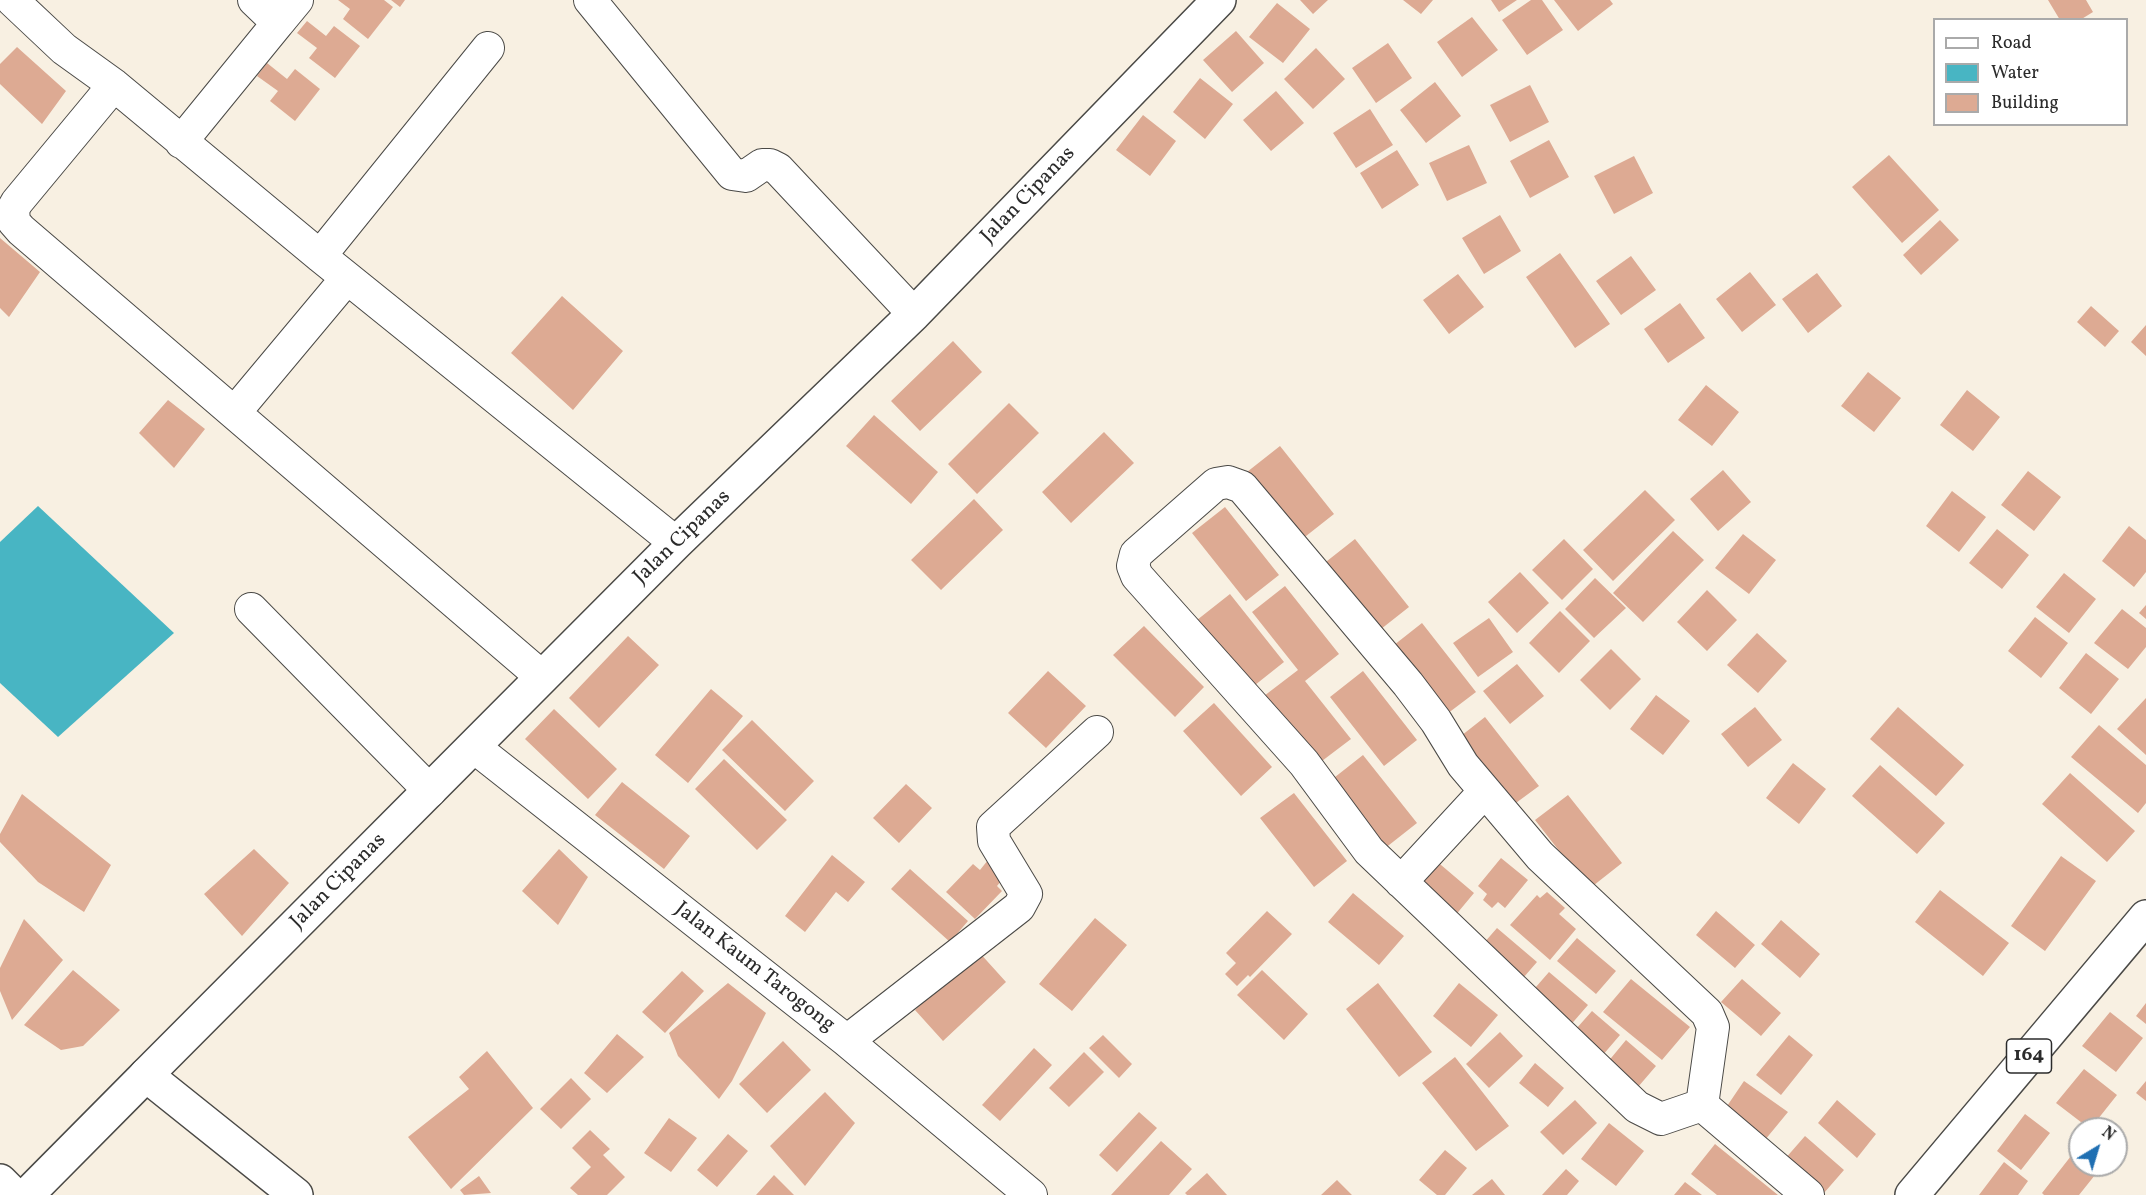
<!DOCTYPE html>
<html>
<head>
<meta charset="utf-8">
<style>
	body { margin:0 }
	#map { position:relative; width:2146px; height:1195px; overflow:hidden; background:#f8f0e2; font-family:Vollkorn,serif }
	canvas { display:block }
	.legend { position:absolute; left:1933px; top:18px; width:195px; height:108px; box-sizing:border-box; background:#fff; border:2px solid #aaa; margin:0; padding:8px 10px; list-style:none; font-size:18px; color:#2b2b2b }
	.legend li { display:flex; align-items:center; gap:12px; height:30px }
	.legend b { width:30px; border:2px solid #aaa }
	.north { position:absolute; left:2068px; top:1117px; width:60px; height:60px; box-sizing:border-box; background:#fff; border:2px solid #aaa; border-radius:50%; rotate:38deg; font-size:16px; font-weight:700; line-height:24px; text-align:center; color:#2b2b2b }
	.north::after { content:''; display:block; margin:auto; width:21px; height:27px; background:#1f6fb2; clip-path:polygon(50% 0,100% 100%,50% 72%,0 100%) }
</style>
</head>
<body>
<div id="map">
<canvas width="2146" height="1195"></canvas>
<ul class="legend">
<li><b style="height:8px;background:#fff"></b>Road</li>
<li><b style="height:16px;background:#48b5c3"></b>Water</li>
<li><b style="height:16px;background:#ddaa93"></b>Building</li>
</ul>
<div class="north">N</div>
</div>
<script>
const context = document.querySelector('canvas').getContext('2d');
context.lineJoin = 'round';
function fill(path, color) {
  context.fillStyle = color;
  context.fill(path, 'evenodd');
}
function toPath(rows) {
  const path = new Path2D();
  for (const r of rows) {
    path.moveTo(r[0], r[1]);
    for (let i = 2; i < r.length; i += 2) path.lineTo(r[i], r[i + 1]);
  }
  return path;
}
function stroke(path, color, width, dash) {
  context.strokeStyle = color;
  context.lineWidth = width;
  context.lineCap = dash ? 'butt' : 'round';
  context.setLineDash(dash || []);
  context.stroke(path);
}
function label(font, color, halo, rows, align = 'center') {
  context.font = font + ' Vollkorn,serif';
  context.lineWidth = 6;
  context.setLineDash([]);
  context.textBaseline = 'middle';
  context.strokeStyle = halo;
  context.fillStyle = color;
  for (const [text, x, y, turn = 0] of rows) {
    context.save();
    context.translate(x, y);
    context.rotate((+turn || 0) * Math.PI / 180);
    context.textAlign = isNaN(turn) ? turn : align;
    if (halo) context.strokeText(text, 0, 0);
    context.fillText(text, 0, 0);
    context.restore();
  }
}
const water = toPath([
	[38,506,174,633,58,737,0,683,0,542]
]);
const building = toPath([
	[338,0,384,0,393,7,368,39,343,19,350,9],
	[391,0,405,0,400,7],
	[1300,0,1328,0,1313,14],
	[1403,0,1433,0,1421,14],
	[1491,0,1517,0,1499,12],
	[1531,0,1542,0,1563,30,1527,55,1502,20],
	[1554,0,1610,0,1613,4,1578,31],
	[2048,0,2086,0,2093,12,2080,20,2060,20],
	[1277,3,1310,29,1283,63,1249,37],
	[1472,17,1498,50,1462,77,1437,42],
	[307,21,326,36,334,26,360,46,335,78,309,58,317,48,297,33],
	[1236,31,1264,63,1232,92,1203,60],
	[1388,43,1412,78,1376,103,1352,68],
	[17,47,66,91,42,124,0,84,0,64],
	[1316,48,1345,79,1313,109,1284,79],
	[267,63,287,79,295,69,320,89,295,121,270,101,278,91,257,76],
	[1200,78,1233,104,1205,139,1173,112],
	[1435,82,1461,116,1426,143,1400,110],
	[1530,85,1549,122,1510,142,1490,105],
	[1276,91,1304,123,1271,151,1243,120],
	[1370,109,1393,145,1356,168,1333,133],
	[1143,115,1176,141,1150,176,1116,150],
	[1549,140,1569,177,1530,198,1510,161],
	[1469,145,1487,183,1447,201,1429,163],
	[1397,150,1419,185,1382,209,1360,173],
	[1889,155,1939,210,1902,243,1852,187],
	[1634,156,1653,193,1614,214,1594,176],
	[1500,215,1521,251,1484,274,1462,238],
	[1940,220,1959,240,1921,275,1903,255],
	[0,238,40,272,9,317,0,308],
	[1560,253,1610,324,1575,348,1526,277],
	[1631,256,1656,290,1621,315,1596,281],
	[1750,272,1776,305,1742,332,1716,299],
	[1817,273,1842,306,1808,333,1782,299],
	[1458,274,1484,307,1449,334,1423,300],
	[562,296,623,351,573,410,511,353],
	[1680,303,1705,338,1668,363,1644,329],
	[2091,306,2119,331,2105,347,2077,322],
	[2146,325,2146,356,2131,342],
	[953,341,982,372,920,431,891,401],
	[1868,372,1901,398,1874,432,1841,406],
	[1706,385,1739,412,1712,446,1678,420],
	[1967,390,2000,417,1973,451,1940,425],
	[168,400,205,429,174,468,139,433],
	[1009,403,1039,433,977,494,948,464],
	[874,415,938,472,911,504,846,446],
	[1104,432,1134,463,1071,523,1042,492],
	[1280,446,1334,514,1301,540,1247,472],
	[1723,470,1751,502,1718,531,1690,499],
	[2028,471,2061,497,2034,531,2001,505],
	[1645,490,1675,520,1613,581,1583,550],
	[1952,491,1986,517,1959,552,1926,526],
	[974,499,1003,530,941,590,911,560],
	[1225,507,1279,575,1246,601,1192,533],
	[2129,526,2146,540,2146,572,2134,587,2102,561],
	[1997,529,2029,555,2002,589,1969,563],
	[1673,531,1704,560,1643,622,1613,593],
	[1743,534,1776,560,1749,594,1715,568],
	[1355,539,1409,607,1376,633,1322,565],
	[1564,539,1593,569,1562,600,1532,570],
	[1520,572,1549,603,1517,633,1488,602],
	[2064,573,2096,599,2069,633,2036,607],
	[1595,578,1626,608,1594,638,1565,609],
	[1285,586,1339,654,1305,681,1351,739,1318,764,1264,696,1298,670,1252,612],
	[1707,590,1737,620,1707,651,1677,622],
	[1230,594,1284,662,1250,689,1197,620],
	[2146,605,2146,619,2139,613],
	[2122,609,2146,628,2146,647,2128,669,2094,643],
	[1560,611,1590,641,1559,673,1529,643],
	[2035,617,2068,643,2041,678,2008,651],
	[1489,618,1513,652,1478,677,1453,643],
	[1422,623,1476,692,1443,717,1389,649],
	[1144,626,1204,687,1175,717,1113,655],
	[1757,633,1787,661,1758,693,1727,665],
	[628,636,659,665,599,728,569,698],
	[1611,649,1641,679,1610,710,1580,680],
	[2086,653,2119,679,2091,714,2059,688],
	[1517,664,1544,696,1510,724,1483,691],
	[1048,671,1086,706,1046,748,1008,713],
	[1363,671,1417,740,1384,766,1330,697],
	[711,689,743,716,688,783,655,755],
	[1656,695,1690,721,1663,755,1630,729],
	[2146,698,2146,755,2117,729],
	[1214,703,1272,767,1241,796,1183,731],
	[1755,707,1782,740,1748,767,1721,734],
	[1898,707,1964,765,1936,796,1870,739],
	[554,709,617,769,588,799,525,739],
	[1485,717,1539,786,1505,811,1452,743],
	[752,720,814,781,785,811,722,750],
	[2099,725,2146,765,2146,803,2138,813,2071,757],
	[1363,755,1417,823,1384,849,1330,781],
	[724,759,787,820,757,850,695,789],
	[1793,763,1826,789,1799,824,1766,798],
	[1880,765,1945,823,1917,854,1852,796],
	[2070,773,2135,831,2107,862,2042,804],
	[622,782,690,836,664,869,595,815],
	[906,784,932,808,899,843,873,818],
	[1294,793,1347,861,1314,887,1260,818],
	[22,794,111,865,84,912,38,882,0,842,0,834],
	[1568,795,1622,863,1589,889,1535,820],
	[254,849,289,883,242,936,204,894],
	[559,849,588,877,558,925,522,891],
	[832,855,865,882,848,902,836,892,805,932,785,916],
	[2061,856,2096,881,2045,951,2011,926],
	[1501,858,1528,880,1505,908,1498,902,1492,908,1483,900,1487,894,1478,886],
	[1434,859,1474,893,1454,917,1415,883],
	[988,860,1005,876,997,886,1002,891,975,919,946,892,973,864,980,870],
	[910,869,968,921,950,942,891,889],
	[1940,890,2009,943,1983,976,1915,922],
	[1547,892,1565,908,1559,914,1576,929,1550,960,1510,925,1537,895,1540,898],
	[1353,893,1404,936,1379,965,1328,922],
	[1267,911,1292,934,1250,977,1248,975,1237,986,1225,974,1236,963,1226,953],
	[1716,911,1755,945,1735,968,1696,935],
	[1095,918,1127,945,1072,1011,1039,984],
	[24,919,63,960,12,1020,0,991,0,968],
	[1781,920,1820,954,1800,978,1761,944],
	[1497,928,1537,962,1517,985,1477,951],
	[1577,938,1616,971,1596,994,1557,961],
	[978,951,1006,982,943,1041,915,1010],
	[73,970,120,1010,83,1046,61,1050,24,1025],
	[1262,970,1308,1014,1284,1040,1237,995],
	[682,971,704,991,665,1033,642,1012],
	[1549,972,1588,1005,1568,1028,1529,995],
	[1631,979,1690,1027,1662,1060,1603,1012],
	[1742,979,1781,1013,1761,1036,1721,1002],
	[728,983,766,1013,732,1081,719,1099,678,1056,669,1033],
	[1378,983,1432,1052,1399,1077,1346,1009],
	[1459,983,1498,1015,1471,1047,1433,1016],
	[2146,1003,2146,1024,2136,1016],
	[1592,1011,1620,1035,1596,1063,1568,1038],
	[2110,1012,2143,1038,2116,1072,2082,1046],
	[1500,1032,1523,1056,1489,1088,1466,1064],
	[617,1034,644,1057,607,1093,584,1073],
	[1103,1035,1132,1064,1119,1078,1089,1048],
	[1789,1035,1813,1055,1781,1095,1756,1075],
	[1626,1040,1656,1066,1632,1094,1602,1069],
	[783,1041,811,1070,767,1113,739,1084],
	[1034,1048,1052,1065,1000,1121,982,1105],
	[487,1051,533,1108,451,1189,408,1137,469,1089,459,1077],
	[1084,1052,1104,1072,1069,1107,1049,1088],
	[1455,1057,1509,1126,1476,1151,1422,1083],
	[1535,1063,1564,1088,1548,1107,1519,1083],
	[2084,1069,2117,1095,2090,1129,2056,1103],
	[571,1078,591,1099,561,1129,540,1109],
	[1744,1081,1788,1112,1760,1146,1721,1115],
	[2146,1081,2146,1101,2136,1093],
	[825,1092,855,1123,805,1186,770,1146],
	[1575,1100,1597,1123,1563,1155,1540,1132],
	[1837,1100,1876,1134,1857,1158,1818,1123],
	[1139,1112,1157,1128,1117,1172,1099,1155],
	[2025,1114,2050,1133,2021,1170,1997,1151],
	[669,1118,697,1138,671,1172,644,1153],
	[1609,1123,1644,1151,1616,1186,1581,1159],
	[590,1130,610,1149,603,1155,625,1177,607,1195,578,1195,570,1188,591,1167,572,1148],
	[728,1134,748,1151,717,1187,697,1170],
	[1805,1136,1844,1170,1824,1193,1784,1160],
	[1161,1141,1192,1169,1169,1195,1111,1195],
	[1715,1144,1778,1195,1717,1195,1691,1174],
	[1445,1150,1467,1168,1445,1195,1437,1195,1419,1180],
	[2071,1156,2095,1175,2079,1195,2044,1195,2042,1193],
	[2004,1162,2028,1181,2018,1195,1979,1195],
	[1566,1169,1579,1181,1567,1195,1542,1195],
	[1207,1173,1227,1195,1187,1195,1185,1193],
	[774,1175,794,1195,756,1195],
	[479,1176,491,1193,464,1195,460,1190],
	[1492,1179,1505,1195,1472,1195],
	[1337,1180,1352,1195,1321,1195],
	[1685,1182,1702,1195,1674,1195]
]);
const minor = toPath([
	[12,0,64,49,114,85,320,256,676,543],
	[590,0,732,174,746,176,762,165,770,165,778,169,914,314],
	[278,23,297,0],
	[114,85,17,202,13,209,14,222,21,230,542,677],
	[181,142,278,23,254,0],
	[320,256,488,48],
	[235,412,347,278],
	[1228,482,1242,487,1408,684,1436,721,1463,765,1540,856,1707,1013,1713,1027,1702,1105,1661,1119,1637,1107,1369,851,1304,763,1137,576,1133,566,1136,554,1216,484,1228,482],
	[251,609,430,791],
	[474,747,847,1041,1031,1195],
	[1401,882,1485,791],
	[847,1041,1019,907,1026,894,994,841,993,827,1097,732],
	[1702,1105,1808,1195]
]);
const tertiary = toPath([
	[146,1075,676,543,914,314,1219,0],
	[0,1181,14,1195]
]);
const primary = toPath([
	[27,1195,146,1075,296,1195],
	[1912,1195,2146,917]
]);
const shields = [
	[2029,1056,45]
];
const shieldNames = [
	["164",2029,1056]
];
const streetNames = [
	["Jalan Cipanas",1029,196,-46],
	["Jalan Cipanas",683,538,-44],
	["Jalan Cipanas",339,882,-45],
	["Jalan Kaum Tarogong",754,968,38]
];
fill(water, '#48b5c3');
fill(building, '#ddaa93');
stroke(minor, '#4a4946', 34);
stroke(tertiary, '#4a4946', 36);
stroke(primary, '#4a4946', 36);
stroke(minor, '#fff', 32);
stroke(tertiary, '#fff', 33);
stroke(primary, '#fff', 33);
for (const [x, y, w] of shields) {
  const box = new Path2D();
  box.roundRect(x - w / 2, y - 17, w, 34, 4.5);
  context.fillStyle = '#fff';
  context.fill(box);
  stroke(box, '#2b2b2b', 1.5);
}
label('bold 20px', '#2b2b2b', null, shieldNames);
label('21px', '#2b2b2b', '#fff', streetNames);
</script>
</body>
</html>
